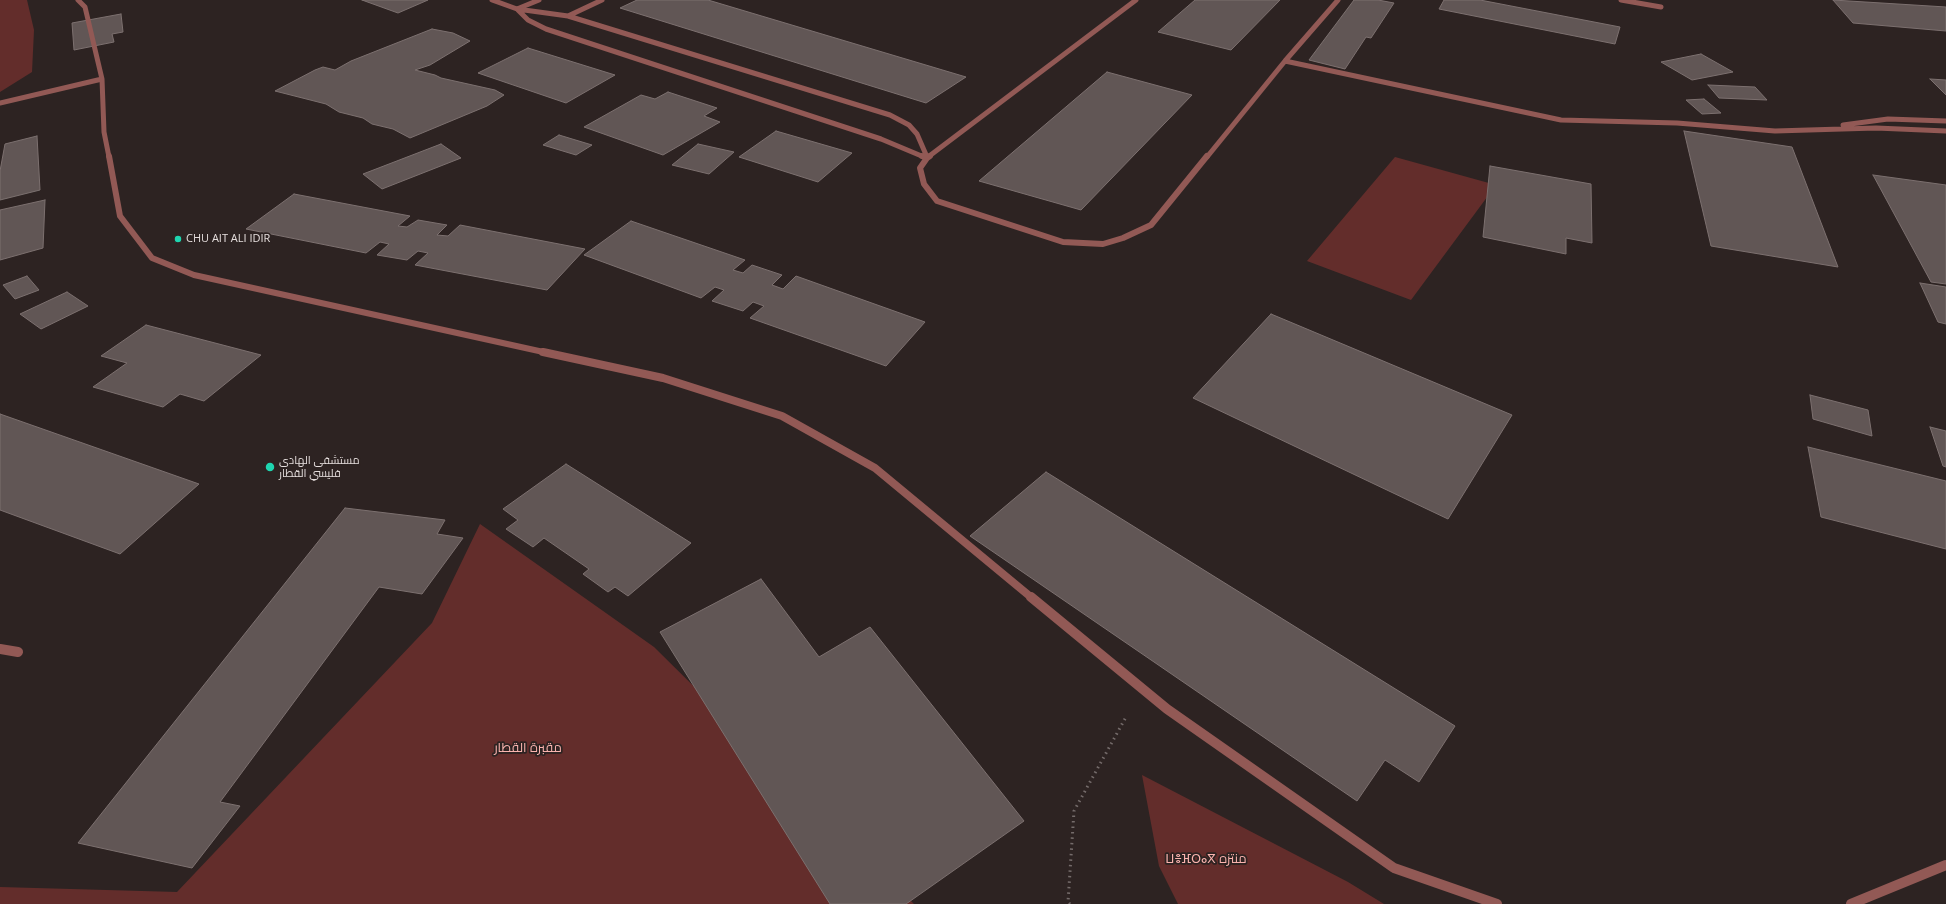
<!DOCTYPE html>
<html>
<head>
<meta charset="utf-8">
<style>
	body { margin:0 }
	canvas { display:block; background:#2d2322 }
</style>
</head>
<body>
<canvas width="1946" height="904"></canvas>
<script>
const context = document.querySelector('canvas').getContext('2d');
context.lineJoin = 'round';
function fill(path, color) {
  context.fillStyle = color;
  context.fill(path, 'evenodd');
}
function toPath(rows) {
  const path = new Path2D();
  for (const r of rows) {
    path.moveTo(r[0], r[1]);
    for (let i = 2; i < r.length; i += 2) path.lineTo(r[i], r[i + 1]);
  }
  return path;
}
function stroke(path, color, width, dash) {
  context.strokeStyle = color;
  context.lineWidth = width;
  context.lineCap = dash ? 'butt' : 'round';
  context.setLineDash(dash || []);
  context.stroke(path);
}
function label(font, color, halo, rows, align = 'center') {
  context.font = font + ' "Open Sans",Cairo,"Noto Sans Tifinagh",sans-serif';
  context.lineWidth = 3.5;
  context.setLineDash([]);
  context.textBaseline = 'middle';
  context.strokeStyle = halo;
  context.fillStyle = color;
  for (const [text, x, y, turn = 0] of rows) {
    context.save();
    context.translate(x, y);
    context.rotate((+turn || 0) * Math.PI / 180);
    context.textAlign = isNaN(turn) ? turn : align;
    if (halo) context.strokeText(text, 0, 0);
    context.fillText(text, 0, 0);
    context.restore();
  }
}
const green = toPath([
	[0,0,27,0,34,30,32,72,0,92],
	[1395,157,1496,185,1411,300,1307,261],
	[480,524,654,647,914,904,0,904,0,887,177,892,432,623],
	[1142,775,1348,882,1384,904,1178,904,1159,866]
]);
const building = toPath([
	[362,0,428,0,398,13,362,0],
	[637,0,708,0,966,77,926,103,620,8,637,0],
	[1195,0,1280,0,1231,50,1158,32,1195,0],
	[1354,0,1378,0,1394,3,1371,38,1366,37,1345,69,1309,60,1354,0],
	[1444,0,1480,0,1620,27,1615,44,1439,9,1444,0],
	[1833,0,1946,7,1946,31,1853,23,1833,0],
	[121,14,123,32,112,34,114,42,74,50,72,23,121,14],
	[432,29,453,33,470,41,430,65,415,70,435,75,441,78,495,90,504,95,487,106,410,138,393,129,372,124,363,118,339,112,326,104,275,91,315,70,323,67,335,70,351,61,432,29],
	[528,48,615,75,566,103,478,73,528,48],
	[1701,54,1733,72,1692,80,1661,62,1701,54],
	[1107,72,1192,95,1081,210,979,181,1107,72],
	[1930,79,1946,80,1946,95,1930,79],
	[1708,85,1755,87,1767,100,1719,98,1708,85],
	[668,92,717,108,704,116,720,122,663,155,584,127,641,95,655,99,668,92],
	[1704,99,1721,113,1702,114,1686,100,1704,99],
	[776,131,852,153,818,182,739,157,776,131],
	[1684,131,1792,147,1838,267,1711,246,1684,131],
	[559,135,592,145,576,155,543,145,559,135],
	[37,136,40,190,0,200,0,171,5,144,37,136],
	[441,144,461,158,382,189,363,174,441,144],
	[698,144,734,152,709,174,672,165,698,144],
	[1490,166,1591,184,1592,243,1566,238,1566,254,1483,237,1490,166],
	[1873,175,1946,185,1946,284,1931,282,1873,175],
	[294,194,410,216,398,226,407,227,418,220,447,225,437,235,448,236,460,225,585,249,547,290,415,265,428,253,418,251,407,260,377,255,389,244,380,242,366,253,246,229,294,194],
	[45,200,43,248,0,260,0,210,45,200],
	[631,221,745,260,733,270,743,273,752,265,782,275,772,285,783,289,796,276,925,322,886,366,750,318,764,306,753,302,743,311,712,301,724,290,715,287,701,298,584,255,631,221],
	[27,276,39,290,15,299,3,285,27,276],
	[1920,283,1946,287,1946,324,1938,322,1920,283],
	[67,292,88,306,41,329,20,314,67,292],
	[1271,314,1512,415,1448,519,1193,398,1271,314],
	[146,325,261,355,204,401,180,394,163,407,93,387,127,363,101,356,146,325],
	[1810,395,1868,410,1872,436,1813,419,1810,395],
	[0,414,199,484,120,554,0,510,0,414],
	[1930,427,1946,431,1946,467,1943,466,1930,427],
	[1808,447,1946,481,1946,549,1821,517,1808,447],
	[566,464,691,543,628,596,615,587,608,592,583,574,589,569,544,538,533,547,506,529,518,520,503,509,566,464],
	[1046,472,1455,726,1419,782,1385,760,1357,801,970,536,1046,472],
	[345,508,445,520,437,534,463,538,422,594,379,587,220,802,240,806,192,868,78,843,345,508],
	[761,579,819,657,870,627,1024,821,906,904,830,904,660,632,761,579]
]);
const path = toPath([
	[1070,904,1068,902,1074,811,1126,717]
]);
const serviceFar2 = toPath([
	[492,0,517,9,539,0],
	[1621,0,1661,7],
	[517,9,568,16,890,115,909,125,917,134,927,157],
	[517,9,528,20,546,29,881,139,924,157],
	[568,16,602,0],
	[1285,61,1561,120,1677,123,1775,131,1876,128,1946,131],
	[1843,125,1888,119,1946,121],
	[928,157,1136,0],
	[1207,157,1285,61,1338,0]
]);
const serviceFar1 = toPath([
	[922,156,927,158,930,156],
	[926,156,927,158,920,168,924,184,937,201,1063,242,1103,244,1123,238,1151,225,1207,156]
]);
const service = toPath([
	[0,649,18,652]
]);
const minorFar3 = toPath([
	[78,0,85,7,102,79,104,132,109,157],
	[0,103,102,79]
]);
const minorFar2 = toPath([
	[109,156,120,216,152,258,194,275,548,353]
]);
const minorFar1 = toPath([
	[543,352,663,378,782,416,875,468,1032,598]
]);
const minor = toPath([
	[1031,597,1167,709,1394,868,1497,904],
	[1851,904,1946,865]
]);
const markers = [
	[178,239,4,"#1fd5b0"],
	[270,467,5,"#1fd5b0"]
];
const poiNames = [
	["CHU AIT ALI IDIR",186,239],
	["مستشفى الهادي",279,461],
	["فليسي القطار",279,474]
];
const nearParknames = [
	["مقبرة القطار",528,748],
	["ⵡⴻⴼⵔⴰⴳ منتزه",1206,859]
];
fill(green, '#632d2b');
fill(building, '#615655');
stroke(building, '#7c706f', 1);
stroke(path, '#756c6b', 3, [1.5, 4]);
stroke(serviceFar2, '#925955', 5);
stroke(serviceFar1, '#925955', 6);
stroke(service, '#925955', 10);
stroke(minorFar3, '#925955', 5);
stroke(minorFar2, '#925955', 6);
stroke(minorFar1, '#925955', 8);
stroke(minor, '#925955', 10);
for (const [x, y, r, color] of markers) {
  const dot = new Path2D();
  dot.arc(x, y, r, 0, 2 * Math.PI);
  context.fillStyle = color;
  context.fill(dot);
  stroke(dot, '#2d2322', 1.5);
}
label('11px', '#e5dedd', '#2d2322', poiNames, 'left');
label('13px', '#fbb4af', '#2d2322', nearParknames);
</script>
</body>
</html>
